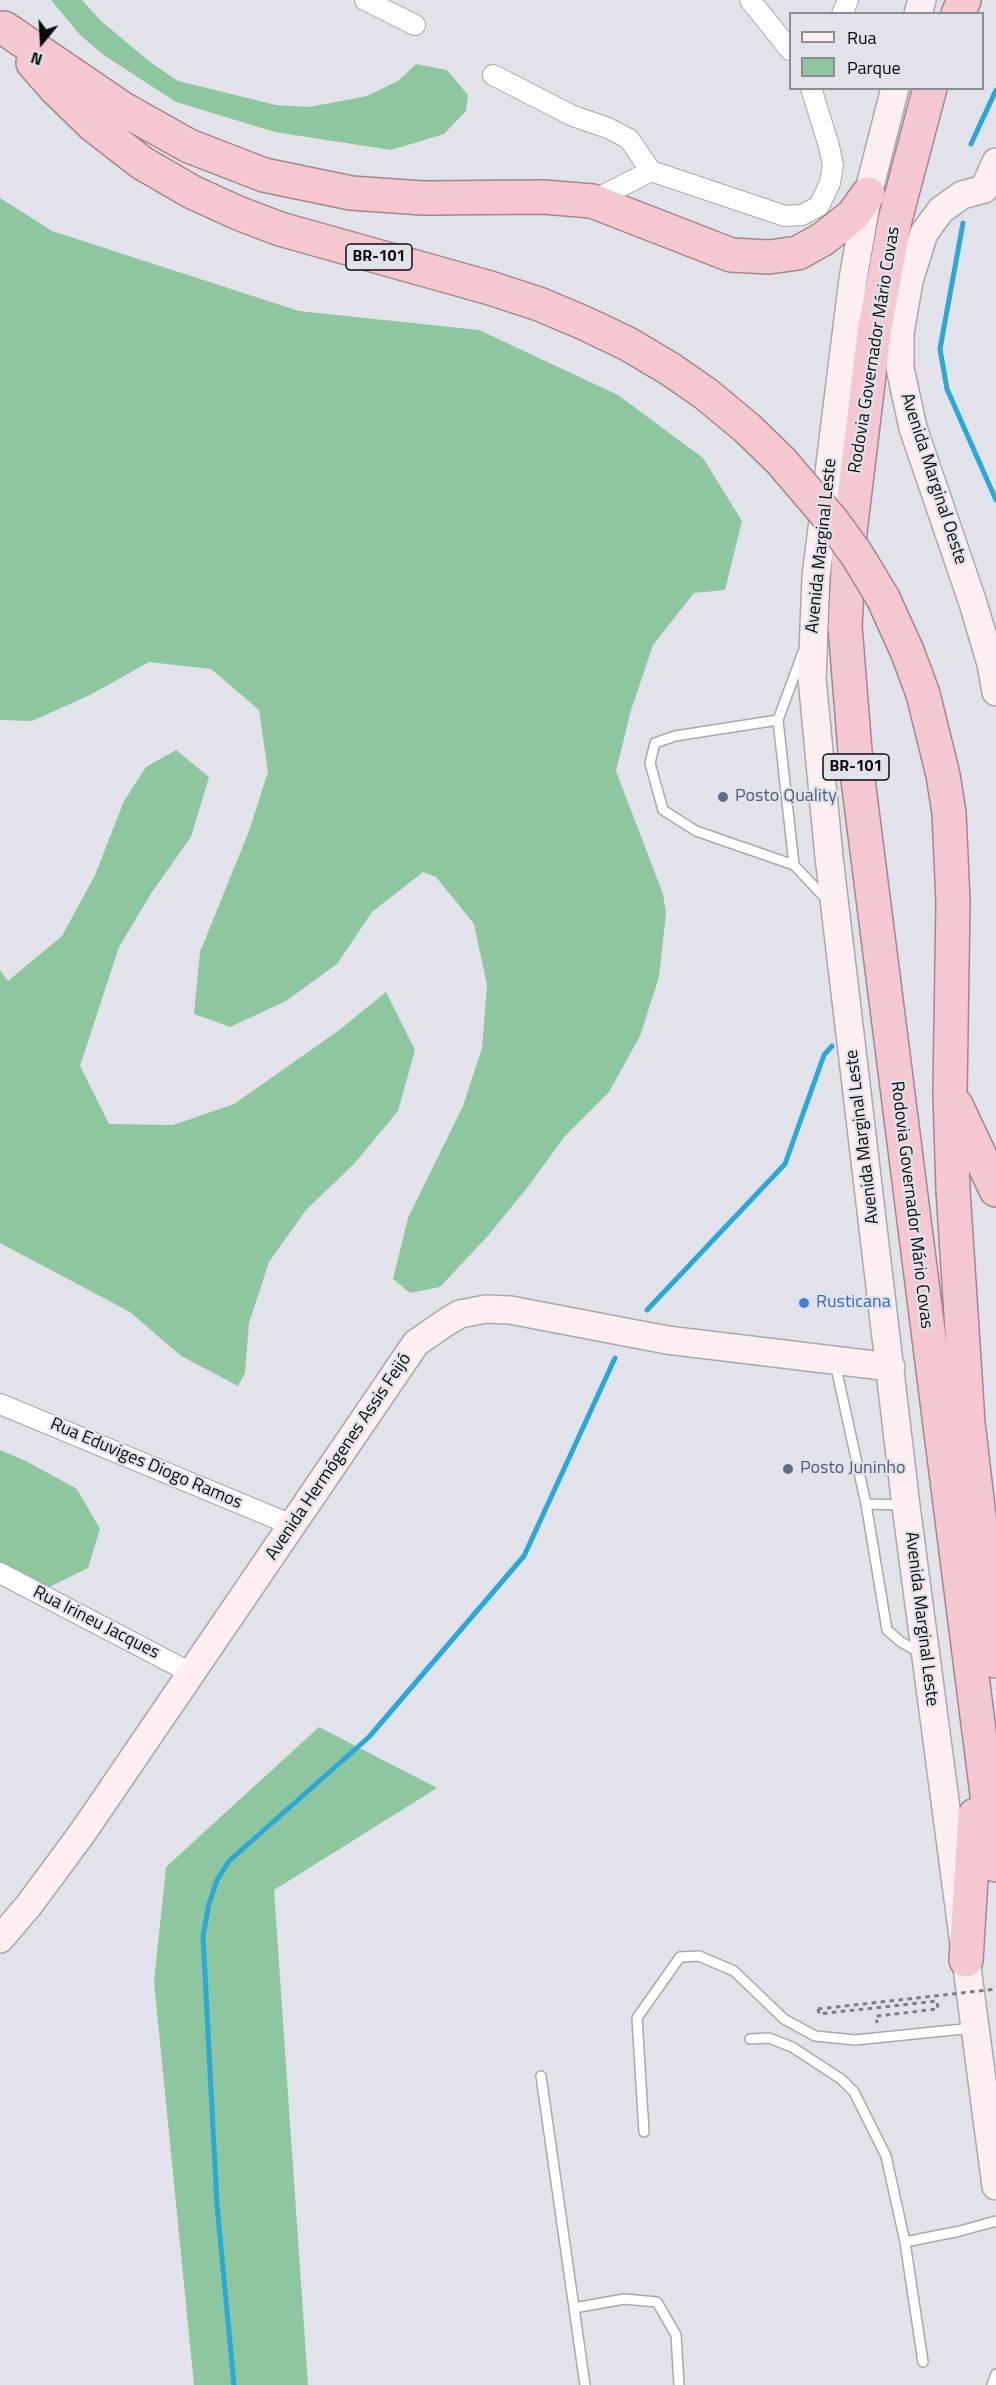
<!DOCTYPE html>
<html>
<head>
<meta charset="utf-8">
<style>
	body { margin:0 }
	#map { position:relative; width:996px; height:2385px; overflow:hidden; background:#e2e3ea; font-family:"Titillium Web",sans-serif }
	canvas { display:block }
	.legend { position:absolute; left:789px; top:12px; width:195px; height:78px; box-sizing:border-box; background:#e2e3ea; border:2px solid #8c8d92; margin:0; padding:8px 10px; list-style:none; font-size:18px; color:#0b0c0e }
	.legend li { display:flex; align-items:center; gap:12px; height:30px }
	.legend b { width:30px; border:2px solid #8c8d92 }
	.north { position:absolute; left:12px; top:12px; width:60px; height:60px; -webkit-text-stroke:4px #e2e3ea; paint-order:stroke; rotate:198deg; font-size:16px; font-weight:700; line-height:24px; text-align:center; color:#0b0c0e }
	.north::after { content:''; display:block; margin:auto; width:21px; height:27px; background:#0b0c0e; clip-path:polygon(50% 0,100% 100%,50% 72%,0 100%) }
</style>
</head>
<body>
<div id="map">
<canvas width="996" height="2385"></canvas>
<ul class="legend">
<li><b style="height:8px;background:#fceef1"></b>Rua</li>
<li><b style="height:16px;background:#8ec6a0"></b>Parque</li>
</ul>
<div class="north">N</div>
</div>
<script>
const context = document.querySelector('canvas').getContext('2d');
context.lineJoin = 'round';
function fill(path, color) {
  context.fillStyle = color;
  context.fill(path, 'evenodd');
}
function toPath(rows) {
  const path = new Path2D();
  for (const r of rows) {
    path.moveTo(r[0], r[1]);
    for (let i = 2; i < r.length; i += 2) path.lineTo(r[i], r[i + 1]);
  }
  return path;
}
function stroke(path, color, width, dash) {
  context.strokeStyle = color;
  context.lineWidth = width;
  context.lineCap = dash ? 'butt' : 'round';
  context.setLineDash(dash || []);
  context.stroke(path);
}
function label(font, color, halo, rows, align = 'center') {
  context.font = font + ' "Titillium Web",sans-serif';
  context.lineWidth = 4.5;
  context.setLineDash([]);
  context.textBaseline = 'middle';
  context.strokeStyle = halo;
  context.fillStyle = color;
  for (const [text, x, y, turn = 0] of rows) {
    context.save();
    context.translate(x, y);
    context.rotate((+turn || 0) * Math.PI / 180);
    context.textAlign = isNaN(turn) ? turn : align;
    if (halo) context.strokeText(text, 0, 0);
    context.fillText(text, 0, 0);
    context.restore();
  }
}
const green = toPath([
	[51,0,82,0,101,21,150,62,178,81,276,105,309,107,367,96,398,81,416,64,447,70,468,95,466,111,444,134,391,150,275,132,176,102,105,56,80,35],
	[0,198,52,231,299,311,479,330,618,395,703,458,742,521,725,590,694,593,653,645,631,710,616,771,663,894,666,913,659,977,640,1036,609,1092,565,1136,527,1188,486,1238,440,1287,410,1293,393,1279,408,1218,463,1106,482,1048,487,985,474,924,436,877,423,872,372,912,337,964,286,1001,230,1027,194,1014,200,952,249,831,268,772,259,710,211,669,149,662,90,695,32,721,0,720],
	[176,750,209,777,191,837,152,892,119,947,80,1066,109,1124,173,1125,234,1104,338,1031,386,992,415,1050,398,1111,354,1164,306,1210,269,1262,249,1323,245,1373,238,1386,181,1356,130,1312,0,1243,0,970,8,981,62,936,95,875,124,801,146,767],
	[0,1450,26,1461,77,1489,100,1529,88,1568,39,1592,0,1577],
	[319,1727,437,1788,274,1890,308,2385,194,2385,154,1982,166,1867]
]);
const stream = toPath([
	[971,144,996,90],
	[963,223,940,349,947,389,996,500],
	[647,1310,785,1164,824,1055,832,1046],
	[234,2385,217,2205,203,1936,209,1904,217,1880,229,1861,369,1737,524,1556,615,1358]
]);
const path = toPath([
	[818,2009,819,2014,937,2001,938,2009,876,2016,877,2023]
]);
const lane = toPath([
	[803,652,778,720,794,865,827,900],
	[778,720,675,736,655,743,650,763,663,810,696,831,794,865],
	[835,1363,866,1504,887,1630,901,1642,921,1653],
	[866,1504,904,1505],
	[750,2039,769,2038,792,2047,841,2079,854,2092,886,2156,905,2242],
	[541,2076,585,2385],
	[644,2132,637,2018,680,1957,699,1956,734,1971,784,2019,815,2036,855,2040,973,2028],
	[574,2308,624,2299,657,2302,676,2335,679,2385],
	[923,2362,905,2242,960,2231,996,2221],
	[992,2385,996,2374]
]);
const street = toPath([
	[365,0,415,25],
	[750,0,790,50],
	[842,14,848,0],
	[493,75,573,116,608,128,629,139,651,171,785,216,802,215,819,206,830,183,833,165,829,146,811,88],
	[592,201,651,171],
	[0,1404,292,1525],
	[0,1573,193,1674]
]);
const secondary = toPath([
	[918,14,922,0],
	[895,88,868,194,853,279,816,577,812,678,829,857,906,1506,996,2186],
	[984,189,962,195,941,210,924,233,909,281,900,333,900,368,913,428,973,603,991,664,996,692],
	[984,189,996,162],
	[0,1939,29,1905,83,1832,416,1343,448,1321,460,1314,486,1309,510,1310,667,1340,891,1367]
]);
const highway = toPath([
	[958,14,964,0],
	[4,28,123,109,189,146,264,175,351,193,423,198,543,197,592,201,731,255,769,257,798,253,823,239,853,215,868,194],
	[33,63,54,87,93,125,142,163,192,192,238,213,280,229,490,288,539,304,584,323,628,344,670,369,706,394,747,428,781,461],
	[930,88,895,220,874,333,850,532,845,626,856,764,996,1865],
	[923,694,943,775,949,813,953,901,950,1093,953,1190,968,1423,996,1661],
	[956,1105,996,1190],
	[966,1960,975,1815]
]);
const pathBridge = toPath([
	[818,2009,996,1989]
]);
const highwayBridge = toPath([
	[781,461,833,522,857,555,883,598,907,651,923,694]
]);
const markers = [
	[723,797,6,"#5c6f8a"],
	[804,1303,6,"#3f7fe0"],
	[788,1469,6,"#5c6f8a"]
];
const shields = [
	[379,257,66],
	[856,767,66]
];
const shieldNames = [
	["BR-101",379,257],
	["BR-101",856,767]
];
const streetNames = [
	["Rodovia Governador Mário Covas",875,350,-81],
	["Avenida Marginal Oeste",933,479,72],
	["Avenida Marginal Leste",822,546,-84],
	["Avenida Marginal Leste",863,1137,-97],
	["Rodovia Governador Mário Covas",911,1205,83],
	["Avenida Hermógenes Assis Feijó",339,1457,-56],
	["Rua Eduviges Diogo Ramos",146,1464,23],
	["Avenida Marginal Leste",921,1619,83],
	["Rua Irineu Jacques",96,1623,27]
];
const serviceNames = [
	["Posto Quality",735,797],
	["Posto Juninho",800,1469]
];
const shopNames = [
	["Rusticana",816,1303]
];
fill(green, '#8ec6a0');
stroke(stream, '#2aa9d6', 5);
stroke(lane, '#a7a8ae', 12);
stroke(street, '#a7a8ae', 22);
stroke(secondary, '#a7a8ae', 30);
stroke(highway, '#a2868d', 36);
stroke(path, '#7c7d82', 3, [4.5, 4.5]);
stroke(lane, '#fff', 9);
stroke(street, '#fff', 20);
stroke(secondary, '#fceef1', 27);
stroke(highway, '#f4c7d1', 33);
stroke(highwayBridge, '#a2868d', 36, []);
stroke(pathBridge, '#7c7d82', 3, [4.5, 4.5]);
stroke(highwayBridge, '#f4c7d1', 33);
for (const [x, y, r, color] of markers) {
  const dot = new Path2D();
  dot.arc(x, y, r, 0, 2 * Math.PI);
  context.fillStyle = color;
  context.fill(dot);
  stroke(dot, '#e2e3ea', 2);
}
for (const [x, y, w] of shields) {
  const box = new Path2D();
  box.roundRect(x - w / 2, y - 13, w, 26, 4.5);
  context.fillStyle = '#e2e3ea';
  context.fill(box);
  stroke(box, '#0b0c0e', 1.5);
}
label('bold 16px', '#0b0c0e', null, shieldNames);
label('18px', '#0b0c0e', '#e2e3ea', streetNames);
label('18px', '#4e5e75', '#e2e3ea', serviceNames, 'left');
label('18px', '#366cbe', '#e2e3ea', shopNames, 'left');
</script>
</body>
</html>
